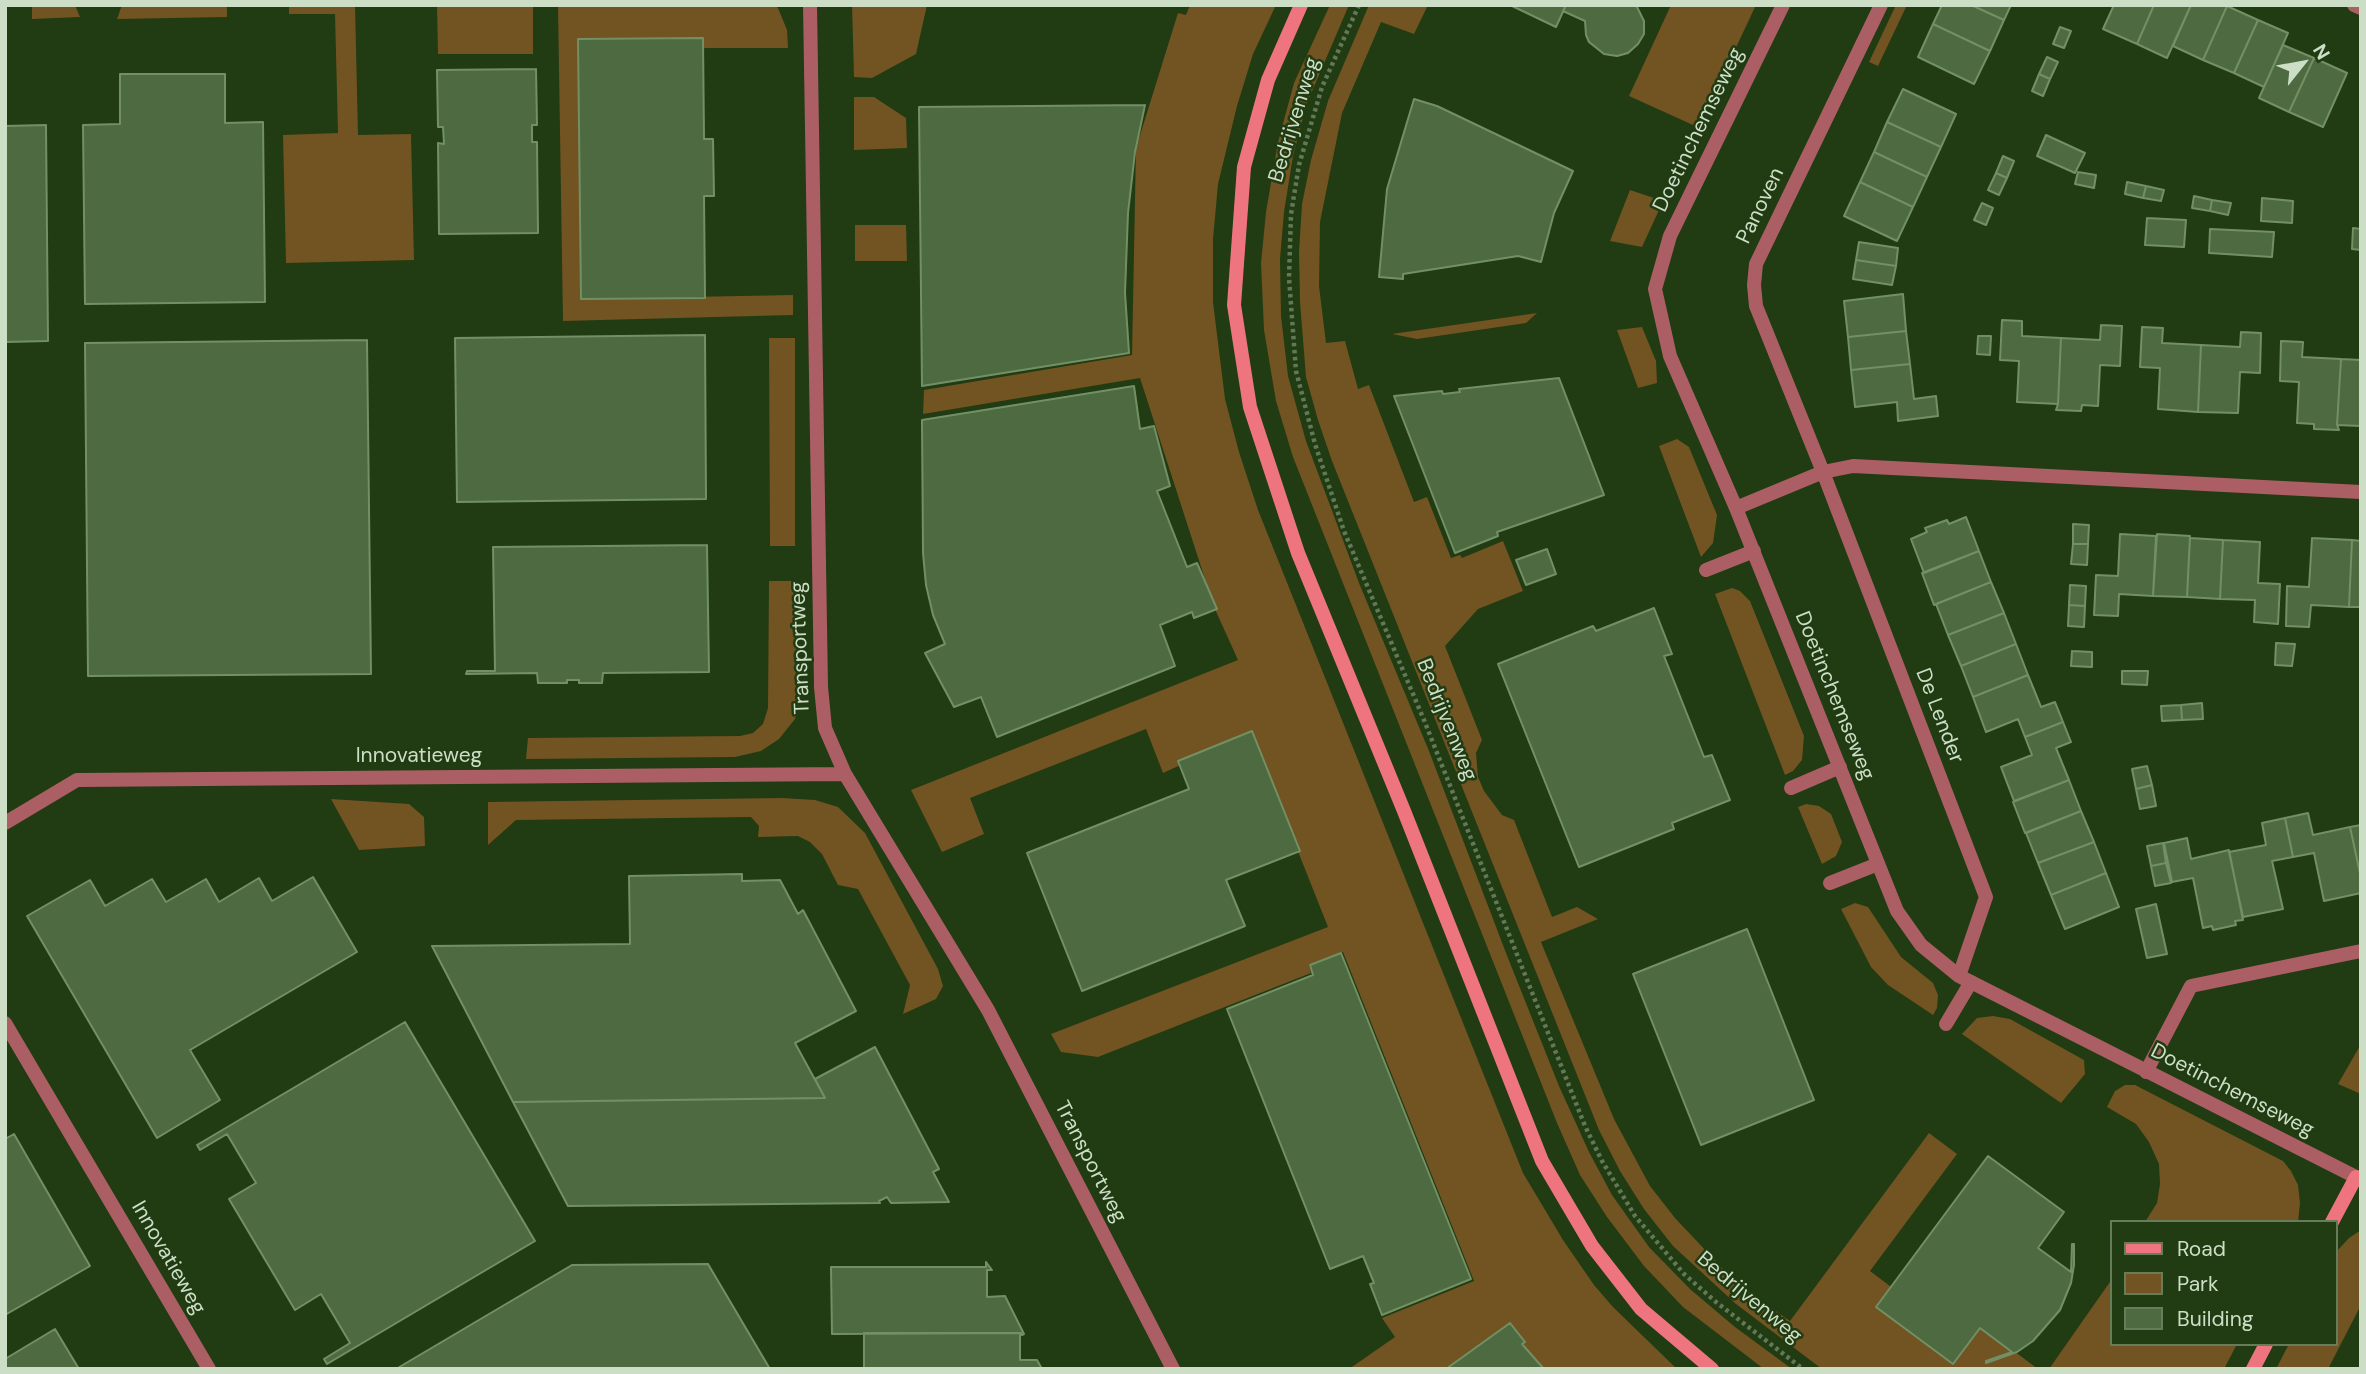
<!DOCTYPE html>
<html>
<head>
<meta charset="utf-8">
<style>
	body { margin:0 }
	#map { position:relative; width:2366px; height:1374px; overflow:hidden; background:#213b13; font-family:"DM Sans",sans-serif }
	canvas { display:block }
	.frame { position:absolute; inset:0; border:7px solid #cddec6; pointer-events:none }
	.legend { position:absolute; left:2110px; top:1220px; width:228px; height:126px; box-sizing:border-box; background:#213b13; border:2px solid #667c5b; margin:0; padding:9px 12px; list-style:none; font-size:21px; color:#cddec6 }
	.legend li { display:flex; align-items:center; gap:14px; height:35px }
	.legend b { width:35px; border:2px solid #667c5b }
	.north { position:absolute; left:2268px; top:28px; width:70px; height:70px; -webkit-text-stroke:5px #213b13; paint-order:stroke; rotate:59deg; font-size:19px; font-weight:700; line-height:28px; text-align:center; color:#cddec6 }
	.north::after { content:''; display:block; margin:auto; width:24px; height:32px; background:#cddec6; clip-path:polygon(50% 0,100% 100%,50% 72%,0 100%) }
</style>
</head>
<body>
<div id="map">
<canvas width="2366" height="1374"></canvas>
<div class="frame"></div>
<ul class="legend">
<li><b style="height:9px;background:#ee7580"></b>Road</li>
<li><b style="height:19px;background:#725322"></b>Park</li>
<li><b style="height:19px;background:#4d6a40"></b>Building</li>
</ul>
<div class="north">N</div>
</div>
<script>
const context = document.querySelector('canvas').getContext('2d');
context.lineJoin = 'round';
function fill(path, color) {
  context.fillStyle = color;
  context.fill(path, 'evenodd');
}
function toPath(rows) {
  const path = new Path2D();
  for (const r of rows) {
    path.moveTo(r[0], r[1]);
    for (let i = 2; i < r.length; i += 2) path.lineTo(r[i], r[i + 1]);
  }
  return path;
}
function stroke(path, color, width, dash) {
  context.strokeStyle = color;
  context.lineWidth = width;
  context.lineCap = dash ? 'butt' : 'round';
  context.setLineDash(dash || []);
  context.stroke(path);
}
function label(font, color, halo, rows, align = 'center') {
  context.font = font + ' "DM Sans",sans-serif';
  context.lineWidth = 5;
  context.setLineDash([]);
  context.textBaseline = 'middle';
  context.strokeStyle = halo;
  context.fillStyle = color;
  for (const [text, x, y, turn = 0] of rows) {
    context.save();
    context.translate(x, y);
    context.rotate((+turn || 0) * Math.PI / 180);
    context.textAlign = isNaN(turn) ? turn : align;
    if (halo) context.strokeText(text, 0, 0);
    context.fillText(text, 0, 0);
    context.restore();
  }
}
const green = toPath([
	[32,5,75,5,80,17,32,19],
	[122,5,227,5,227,17,117,19],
	[289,5,355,5,358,135,411,134,414,260,286,263,283,135,338,133,335,14,289,14],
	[437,5,533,5,533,54,438,54],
	[558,5,775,5,778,8,787,30,788,48,703,48,702,38,579,39,581,299,793,295,793,315,563,321],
	[852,5,927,5,916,54,872,78,854,77],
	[1190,5,1276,5,1253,54,1237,106,1218,184,1213,239,1213,302,1225,399,1239,452,1258,510,1523,1173,1563,1240,1594,1285,1613,1307,1677,1369,1349,1369,1395,1337,1382,1318,1474,1281,1343,952,1309,965,1311,973,1098,1057,1061,1052,1051,1034,1328,927,1251,733,1163,773,1146,729,970,798,984,834,942,852,911,790,1238,660,1214,607,1140,378,923,414,924,390,1132,355,1136,148,1178,13,1186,15],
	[1330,5,1349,5,1307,103,1293,156,1284,212,1280,259,1281,316,1288,376,1306,441,1359,583,1429,751,1506,953,1559,1086,1589,1152,1612,1195,1649,1247,1690,1289,1735,1327,1792,1369,1764,1369,1683,1307,1644,1266,1607,1217,1580,1175,1557,1123,1293,457,1276,401,1264,330,1261,263,1266,212,1278,142,1294,83],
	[1369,5,1428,5,1414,34,1381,22,1342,113,1320,222,1319,286,1326,343,1345,341,1358,389,1369,385,1414,502,1427,497,1451,558,1460,555,1462,558,1503,541,1523,591,1478,609,1445,646,1482,740,1476,753,1478,777,1484,791,1502,815,1514,820,1552,917,1577,907,1598,919,1541,942,1614,1119,1650,1186,1675,1218,1726,1272,1753,1295,1790,1321,1929,1133,1957,1154,1870,1271,1894,1289,1971,1319,2038,1369,1822,1369,1736,1304,1673,1246,1644,1209,1620,1171,1599,1130,1332,461,1318,420,1306,377,1300,302,1299,252,1302,204,1311,160,1328,101],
	[1671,5,1756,5,1700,124,1693,125,1629,96],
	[1896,5,1907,5,1878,66,1869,62],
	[854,97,874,97,906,118,907,148,854,150],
	[1630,190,1654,198,1659,210,1642,247,1610,241],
	[855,225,906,225,907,261,855,261],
	[1537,313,1526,323,1417,339,1392,334],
	[1642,327,1656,361,1657,383,1638,388,1617,330],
	[769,338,795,338,795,546,770,546],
	[1677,439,1689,447,1717,515,1713,543,1701,557,1659,446],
	[769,581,798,581,800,702,795,719,779,739,761,751,735,757,526,759,528,738,740,736,753,733,763,724,768,708],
	[1732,588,1740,591,1750,601,1804,736,1802,760,1793,771,1785,775,1715,594],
	[782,798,815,800,838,807,865,833,938,969,943,986,936,999,903,1014,910,985,858,889,838,885,822,854,810,842,798,836,758,837,759,826,751,817,516,820,488,845,488,802],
	[331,799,409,804,424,817,425,846,359,850],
	[1806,804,1819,806,1831,814,1842,842,1836,856,1822,864,1798,807],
	[1855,903,1868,907,1901,957,1933,983,1938,995,1937,1008,1933,1015,1888,985,1871,967,1841,909],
	[1993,1016,2010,1019,2084,1060,2085,1074,2061,1103,1962,1034,1977,1018],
	[2361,1044,2361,1094,2338,1084],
	[2125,1085,2135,1085,2283,1161,2291,1171,2298,1185,2300,1203,2298,1222,2145,1222,2157,1203,2160,1184,2159,1164,2149,1142,2136,1124,2107,1107,2115,1091],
	[2361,1230,2361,1305,2328,1369,2276,1369,2289,1344,2336,1344,2336,1252,2349,1238],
	[2112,1279,2112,1344,2237,1344,2224,1369,2049,1369]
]);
const building = toPath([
	[1510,5,1566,5,1556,27,1510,5],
	[1566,5,1636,5,1644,21,1644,34,1638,44,1628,53,1617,56,1604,54,1589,42,1586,35,1585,21,1563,11,1566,5],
	[1942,5,1971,5,2004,20,1990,51,1933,24,1942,5],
	[1971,5,2011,5,2004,20,1971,5],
	[2114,5,2154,5,2137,44,2103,29,2114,5],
	[2154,5,2191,5,2167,58,2137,44,2154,5],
	[2191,5,2227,6,2203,60,2173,46,2191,5],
	[2227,6,2258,20,2234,73,2203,60,2227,6],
	[2258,20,2288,33,2264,87,2234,73,2258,20],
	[1933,24,1990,51,1974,84,1918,57,1933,24],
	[2060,27,2071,31,2064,48,2053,44,2060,27],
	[703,38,704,139,713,139,714,196,704,196,705,298,581,299,578,39,703,38],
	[2283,45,2314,58,2289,112,2259,98,2283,45],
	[2047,57,2058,62,2050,79,2039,74,2047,57],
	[2314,58,2347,73,2323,127,2289,112,2314,58],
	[536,69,537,125,532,125,532,142,537,142,538,233,439,234,438,143,444,144,443,127,438,127,437,70,536,69],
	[120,74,225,74,225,123,263,122,265,302,85,304,83,125,120,124,120,74],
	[2039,74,2050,79,2043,96,2032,91,2039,74],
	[1903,89,1956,114,1941,147,1887,122,1903,89],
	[1414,99,1437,106,1573,171,1554,213,1541,262,1518,256,1403,274,1403,279,1379,277,1387,189,1414,99],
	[1145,105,1135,152,1128,213,1125,293,1129,353,922,386,919,107,1145,105],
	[1887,122,1941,147,1927,177,1874,152,1887,122],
	[46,125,48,341,5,342,5,126,46,125],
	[2046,135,2085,153,2075,173,2037,156,2046,135],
	[1874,152,1927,177,1913,207,1860,182,1874,152],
	[2003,156,2014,161,2007,178,1996,173,2003,156],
	[2078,172,2096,175,2094,188,2075,184,2078,172],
	[1996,173,2007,178,1999,195,1988,190,1996,173],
	[1860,182,1913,207,1897,241,1844,216,1860,182],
	[2127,182,2146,186,2143,198,2125,194,2127,182],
	[2146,186,2164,190,2161,201,2143,198,2146,186],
	[2194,196,2212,200,2210,211,2192,208,2194,196],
	[2262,198,2293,201,2292,223,2261,221,2262,198],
	[2212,200,2231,203,2228,215,2210,211,2212,200],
	[1982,203,1993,208,1986,225,1974,220,1982,203],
	[2147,218,2186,220,2184,247,2145,245,2147,218],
	[2353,228,2361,229,2361,250,2352,249,2353,228],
	[2210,229,2274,232,2272,257,2209,253,2210,229],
	[1859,242,1898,248,1896,266,1856,260,1859,242],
	[1856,260,1896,266,1892,285,1853,279,1856,260],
	[1903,294,1906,331,1848,337,1844,301,1903,294],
	[2002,320,2022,321,2022,336,2061,338,2058,404,2017,402,2019,361,2000,360,2002,320],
	[2101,325,2122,326,2120,366,2100,365,2098,406,2082,405,2081,411,2056,410,2058,404,2061,338,2100,340,2101,325],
	[2142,327,2163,328,2162,343,2201,345,2198,412,2158,409,2160,368,2140,367,2142,327],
	[1906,331,1910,364,1851,370,1848,337,1906,331],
	[2241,332,2261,333,2260,373,2240,372,2238,413,2198,412,2201,345,2240,347,2241,332],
	[705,335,706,499,457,502,455,338,705,335],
	[1978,336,1991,336,1990,355,1977,354,1978,336],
	[367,340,371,674,88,676,85,343,367,340],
	[2281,341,2303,342,2302,357,2341,359,2337,425,2339,430,2314,429,2314,424,2297,423,2299,382,2280,381,2281,341],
	[2341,359,2361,360,2361,426,2337,425,2341,359],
	[1910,364,1914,399,1936,396,1938,416,1898,421,1897,402,1855,407,1851,370,1910,364],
	[1559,378,1604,495,1497,532,1498,536,1455,553,1394,396,1442,391,1443,394,1460,392,1459,389,1559,378],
	[1134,386,1140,429,1154,426,1170,486,1157,491,1187,567,1197,563,1217,609,1194,618,1192,612,1160,625,1175,666,997,737,981,697,954,707,925,653,945,644,933,615,926,585,923,553,922,420,1134,386],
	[1966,517,1979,551,1924,573,1911,539,1927,532,1925,528,1947,520,1949,524,1966,517],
	[2073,524,2089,525,2088,544,2073,544,2073,524],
	[2120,534,2156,536,2153,596,2119,594,2118,616,2094,615,2096,575,2118,576,2120,534],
	[2157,534,2190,536,2187,597,2153,596,2157,534],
	[2190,538,2223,540,2220,599,2187,597,2190,538],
	[2312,538,2352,540,2349,607,2311,605,2309,627,2286,626,2287,586,2309,587,2312,538],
	[2223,540,2260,542,2258,583,2280,584,2278,624,2254,622,2255,600,2220,599,2223,540],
	[2352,540,2361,541,2361,607,2349,607,2352,540],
	[2073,544,2088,544,2087,565,2071,564,2073,544],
	[707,545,709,672,603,673,602,683,579,683,579,680,567,680,567,683,538,683,537,673,466,674,467,671,495,671,493,547,707,545],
	[1547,549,1556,574,1526,585,1516,560,1547,549],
	[1979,551,1991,582,1934,605,1922,573,1979,551],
	[1991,582,2004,613,1948,635,1936,604,1991,582],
	[2070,585,2086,586,2085,606,2069,605,2070,585],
	[2069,605,2085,606,2084,627,2068,626,2069,605],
	[1654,608,1672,654,1664,656,1704,757,1712,755,1730,800,1672,823,1674,829,1579,867,1498,664,1593,626,1596,631,1654,608],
	[2004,613,2016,644,1961,666,1948,635,2004,613],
	[2276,643,2295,644,2292,666,2275,665,2276,643],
	[2016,644,2028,675,1973,697,1961,666,2016,644],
	[2072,651,2092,652,2092,667,2071,666,2072,651],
	[2122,671,2148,671,2147,685,2122,684,2122,671],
	[2028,675,2041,707,2055,702,2063,722,2025,737,2018,719,1986,732,1973,697,2028,675],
	[2202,703,2203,719,2182,720,2181,705,2202,703],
	[2181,705,2182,720,2162,721,2161,706,2181,705],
	[2063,722,2071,742,2056,748,2069,780,2014,801,2001,767,2032,755,2025,737,2063,722],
	[1252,731,1300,851,1226,880,1245,926,1082,991,1027,853,1189,789,1178,761,1252,731],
	[2147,766,2152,785,2136,789,2132,769,2147,766],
	[2069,780,2081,811,2025,833,2013,802,2069,780],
	[2152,785,2156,806,2140,809,2136,789,2152,785],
	[2081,811,2094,842,2038,863,2026,833,2081,811],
	[2308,813,2313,835,2350,827,2361,878,2361,893,2324,901,2314,853,2293,857,2285,818,2308,813],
	[2285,818,2293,857,2272,861,2283,909,2243,917,2229,852,2266,845,2262,823,2285,818],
	[2361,825,2361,878,2350,827,2361,825],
	[2187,838,2191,859,2229,850,2243,920,2235,921,2236,925,2213,930,2212,926,2203,928,2193,878,2172,882,2164,843,2187,838],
	[2094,842,2106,873,2051,895,2038,863,2094,842],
	[2163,843,2166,863,2151,866,2147,846,2163,843],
	[2166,863,2171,883,2155,886,2151,866,2166,863],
	[2106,873,2119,907,2065,929,2051,895,2106,873],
	[742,874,742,881,780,880,798,914,803,910,856,1011,795,1043,825,1098,513,1102,432,946,630,944,629,876,742,874],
	[313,877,357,952,190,1050,220,1100,157,1138,27,916,90,880,105,906,152,879,166,902,206,879,219,902,259,878,272,901,313,877],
	[2156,904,2167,954,2147,958,2136,909,2156,904],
	[1747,929,1814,1100,1701,1145,1633,974,1747,929],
	[1341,953,1471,1279,1382,1315,1370,1284,1374,1283,1363,1256,1330,1269,1227,1009,1313,975,1310,965,1341,953],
	[405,1022,535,1241,327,1364,324,1359,350,1343,321,1294,295,1310,229,1199,256,1183,227,1134,200,1150,197,1145,405,1022],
	[875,1047,939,1169,933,1172,949,1202,891,1203,887,1197,879,1201,880,1203,568,1206,513,1102,825,1098,815,1079,875,1047],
	[14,1134,90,1266,5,1315,5,1139,14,1134],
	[1988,1156,2064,1212,2038,1248,2071,1272,2072,1244,2074,1244,2074,1265,2071,1283,2060,1310,2033,1341,2017,1352,1986,1363,1986,1361,2012,1352,1980,1328,1953,1364,1876,1307,1988,1156],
	[986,1262,992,1270,987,1270,987,1297,1005,1296,1024,1334,1022,1335,1021,1333,832,1334,831,1267,986,1267,986,1262],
	[708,1264,770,1369,396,1369,572,1265,708,1264],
	[1510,1323,1525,1342,1522,1344,1544,1369,1446,1369,1510,1323],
	[55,1329,79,1369,5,1369,5,1359,55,1329],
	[864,1333,1020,1333,1020,1360,1037,1360,1042,1369,864,1369,864,1333]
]);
const path = toPath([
	[1359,5,1322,87,1299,165,1291,214,1289,278,1296,371,1315,444,1344,531,1424,720,1585,1126,1602,1161,1635,1216,1684,1274,1716,1302,1803,1369]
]);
const lane = toPath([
	[1706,570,1754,551],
	[1791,788,1840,767],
	[1830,883,1878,864],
	[1946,1024,1971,982]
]);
const street = toPath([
	[810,5,821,687,825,728,845,774,988,1010,1173,1369],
	[1783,5,1670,236,1655,289,1670,356,1736,508,1897,911,1921,945,1959,976,2356,1177],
	[1881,5,1756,264,1754,285,1756,306,1823,472,1986,897,1959,976],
	[2354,5,2361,8],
	[1736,508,1823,472,1853,466,2361,492],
	[5,823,77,780,845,774],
	[5,1023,209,1369],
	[2146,1072,2191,986,2361,951]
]);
const secondary = toPath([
	[1301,5,1268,80,1244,167,1234,305,1250,407,1298,553,1404,811,1542,1161,1592,1246,1641,1309,1712,1369],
	[2332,1222,2356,1177,2361,1179],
	[2253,1369,2266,1344]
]);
const streetNames = [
	["Bedrijvenweg",1295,120,-73],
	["Doetinchemseweg",1699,130,-64],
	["Panoven",1761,206,-64],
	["Transportweg",801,648,-92],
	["Doetinchemseweg",1834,696,68],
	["De Lender",1939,716,69],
	["Bedrijvenweg",1446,720,68],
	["Innovatieweg",419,756],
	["Doetinchemseweg",2232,1091,27],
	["Transportweg",1090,1162,63],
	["Innovatieweg",168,1258,60],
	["Bedrijvenweg",1749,1298,40]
];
fill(green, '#725322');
fill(building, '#4d6a40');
stroke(building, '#739065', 2);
stroke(path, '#627957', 4.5, [3.5, 3.5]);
stroke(lane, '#ab5f64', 14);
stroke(street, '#ab5f64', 14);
stroke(secondary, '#ee7580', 14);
label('21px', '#cddec6', '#213b13', streetNames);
</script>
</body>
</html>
